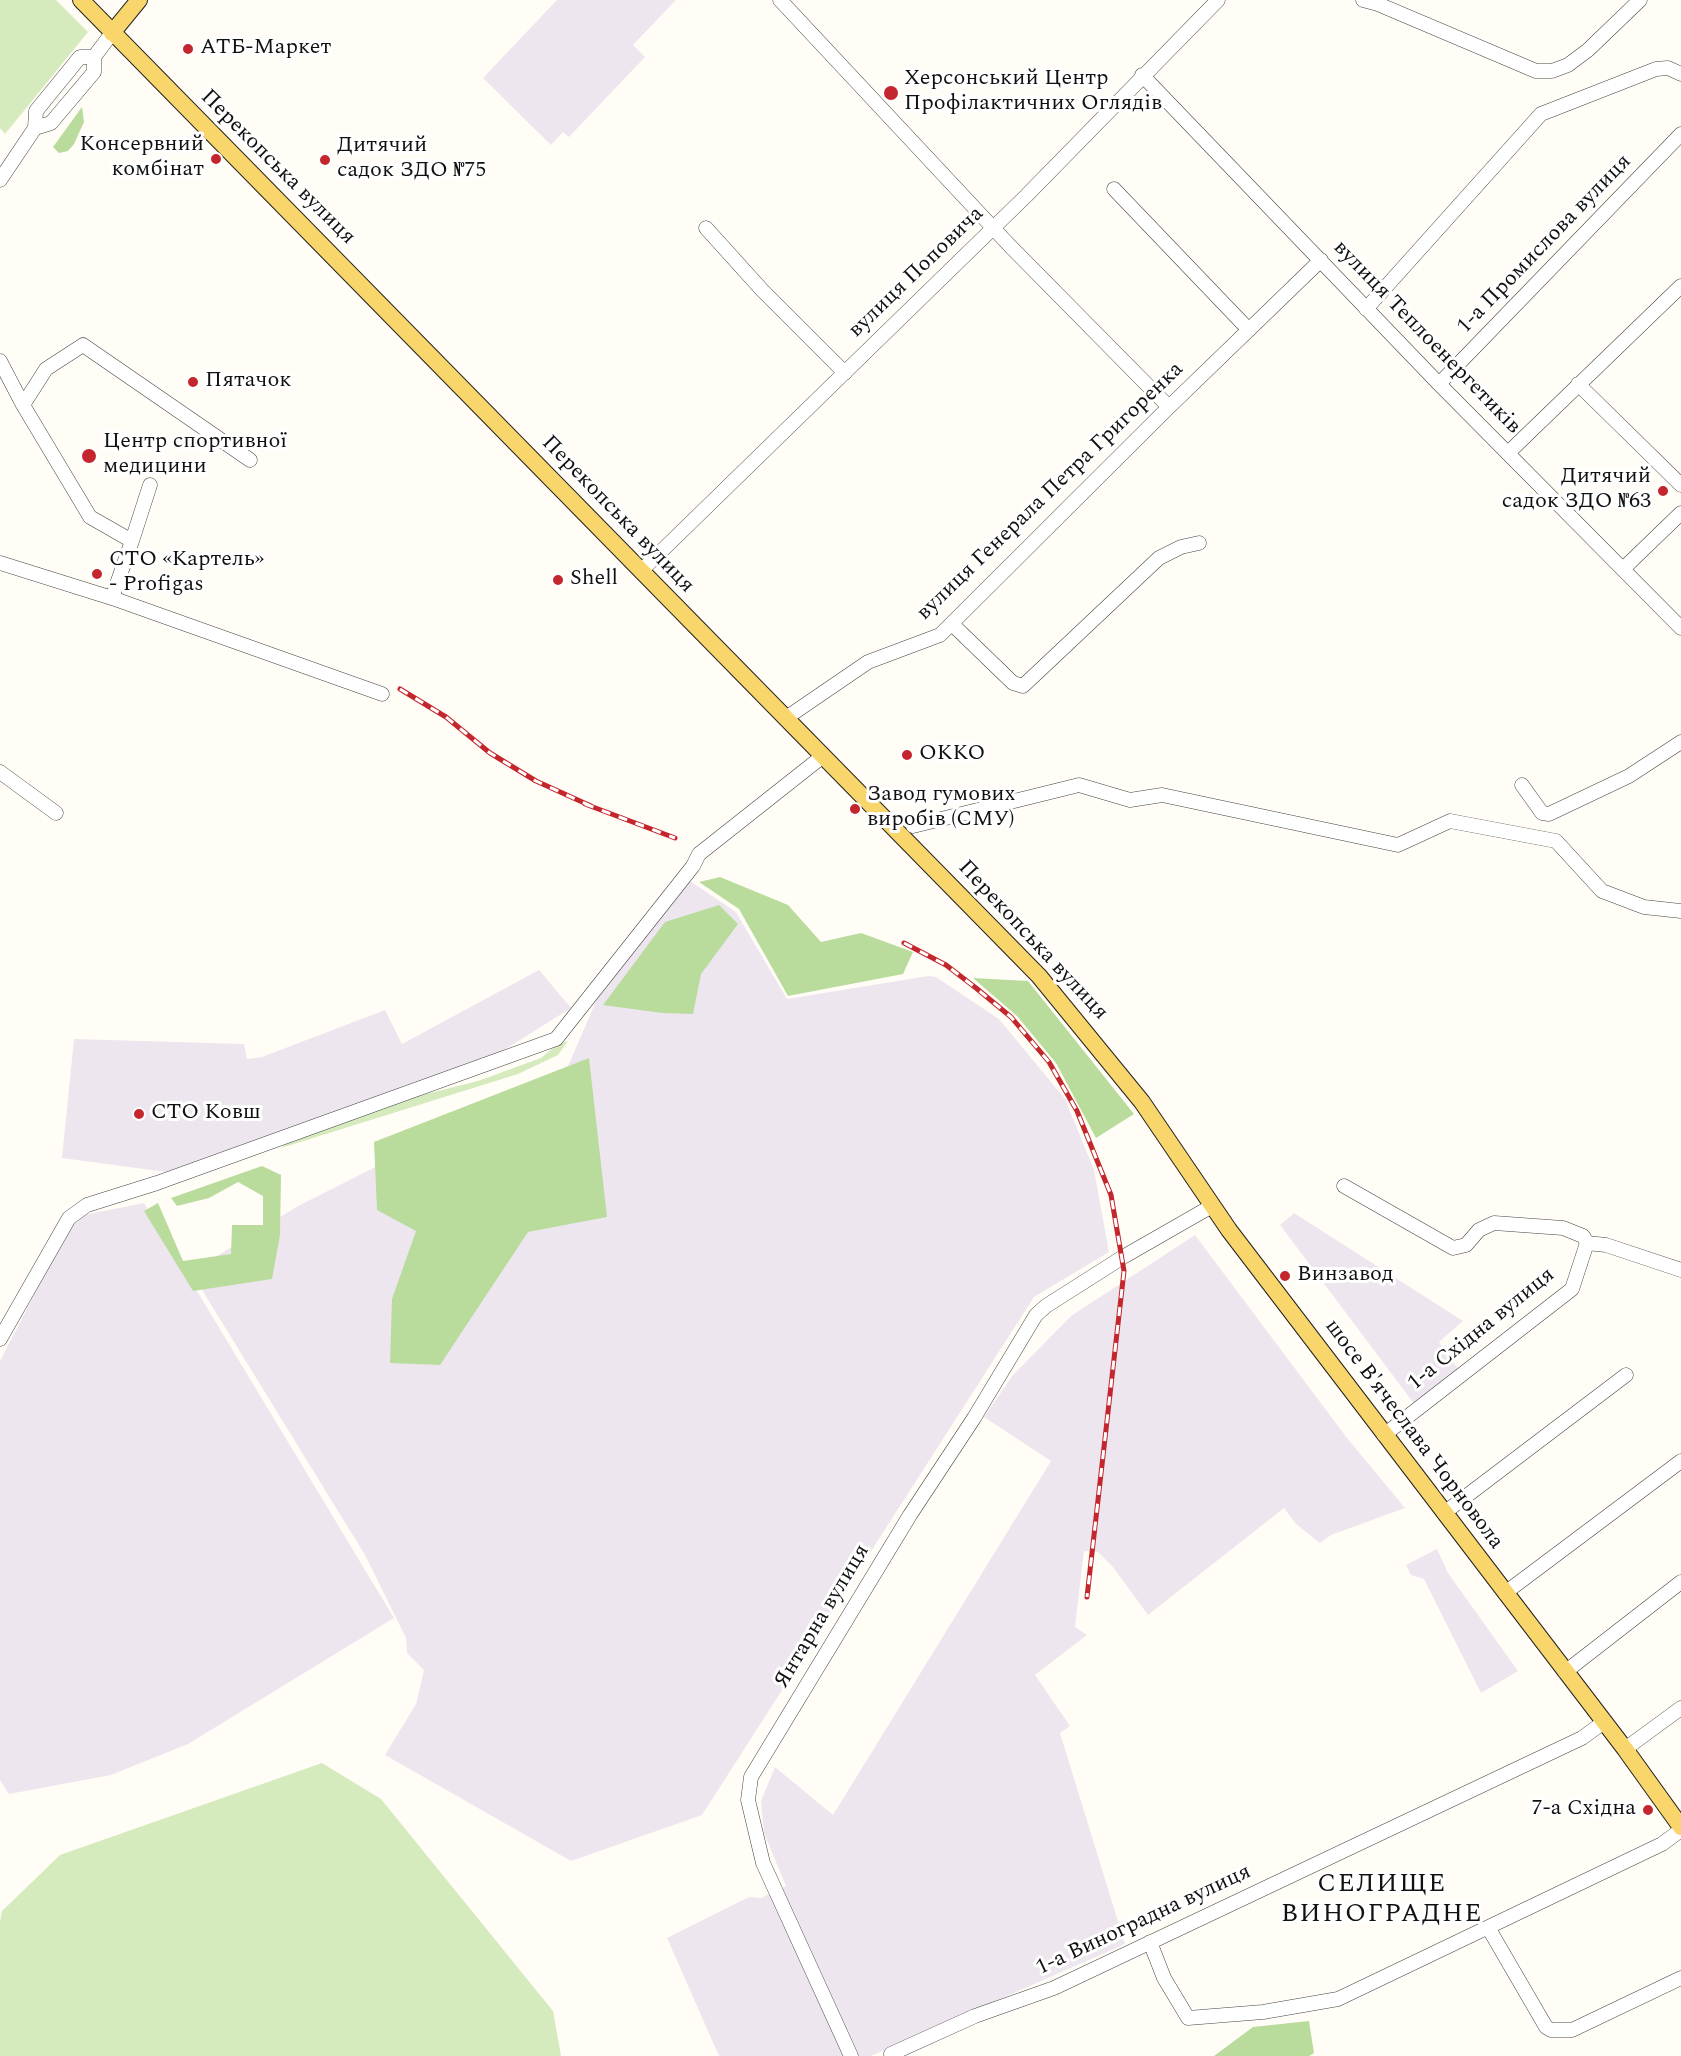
<!DOCTYPE html>
<html>
<head>
<meta charset="utf-8">
<style>
	body { margin:0 }
	canvas { display:block; background:#fffdf5 }
</style>
</head>
<body>
<canvas width="1681" height="2056"></canvas>
<script>
const context = document.querySelector('canvas').getContext('2d');
context.lineJoin = 'round';
function fill(path, color) {
  context.fillStyle = color;
  context.fill(path, 'evenodd');
}
function toPath(rows) {
  const path = new Path2D();
  for (const r of rows) {
    path.moveTo(r[0], r[1]);
    for (let i = 2; i < r.length; i += 2) path.lineTo(r[i], r[i + 1]);
  }
  return path;
}
function stroke(path, color, width, dash) {
  context.strokeStyle = color;
  context.lineWidth = width;
  context.lineCap = dash ? 'butt' : 'round';
  context.setLineDash(dash || []);
  context.stroke(path);
}
function label(font, color, halo, rows, align = 'center') {
  context.font = font + ' Spectral,serif';
  context.lineWidth = 6;
  context.setLineDash([]);
  context.textBaseline = 'middle';
  context.strokeStyle = halo;
  context.fillStyle = color;
  for (const [text, x, y, turn = 0] of rows) {
    context.save();
    context.translate(x, y);
    context.rotate((+turn || 0) * Math.PI / 180);
    context.textAlign = isNaN(turn) ? turn : align;
    if (halo) context.strokeText(text, 0, 0);
    context.fillText(text, 0, 0);
    context.restore();
  }
}
const industrial = toPath([
	[557,0,676,0,633,45,645,57,569,137,563,132,551,145,483,78],
	[690,881,736,912,787,999,928,976,936,977,999,1019,1065,1099,1094,1170,1109,1252,1034,1297,702,1815,571,1861,385,1755,416,1704,424,1670,407,1653,406,1638,365,1555,191,1272,298,1206,566,1071,597,999],
	[539,970,571,1008,496,1055,166,1172,62,1158,74,1039,244,1044,247,1059,262,1057,385,1010,402,1044],
	[144,1203,394,1618,188,1744,111,1775,9,1794,0,1780,0,1361,68,1230,84,1215],
	[1294,1213,1463,1321,1439,1342,1459,1370,1415,1405,1280,1225],
	[1195,1235,1347,1438,1405,1508,1331,1535,1320,1543,1296,1524,1284,1508,1148,1615,1113,1567,1098,1552,1084,1551,1075,1627,1087,1635,1035,1675,1070,1726,1060,1733,1125,1944,871,2056,719,2056,667,1938,749,1897,761,1898,786,1886,764,1833,761,1801,775,1767,833,1815,1051,1461,984,1417,1013,1375,1071,1316],
	[1437,1549,1448,1573,1518,1671,1481,1693,1424,1579,1411,1575,1406,1565]
]);
const green = toPath([
	[0,0,56,0,88,32,5,134,0,128],
	[568,1041,558,1055,518,1074,281,1148,286,1144,398,1101,478,1081,541,1058,558,1044],
	[322,1763,381,1799,553,2011,561,2056,0,2056,0,1922,2,1911,60,1855]
]);
const forest = toPath([
	[82,107,84,122,74,144,68,151,59,153,53,147],
	[720,877,788,905,821,942,861,933,913,952,903,974,788,996,739,909,699,882],
	[719,905,738,924,701,974,693,1014,662,1013,603,1005,665,922],
	[973,978,1028,981,1134,1114,1096,1138,1056,1063,1017,1016],
	[589,1058,607,1217,528,1232,440,1365,390,1363,392,1299,416,1231,377,1210,374,1142],
	[262,1166,281,1175,280,1235,272,1279,193,1291,144,1211,158,1203,183,1261,231,1254,232,1225,263,1225,263,1196,238,1182,209,1198,177,1206,171,1198],
	[1309,2021,1314,2053,1309,2056,1214,2056,1253,2027]
]);
const minor = toPath([
	[780,0,1010,246,1169,407],
	[1363,0,1378,4,1536,71,1552,71,1568,65,1588,50,1640,0],
	[1142,75,1439,384,1681,628],
	[35,128,51,123,94,72,94,57,112,33],
	[0,180,35,128,36,111,80,57,94,57],
	[1114,189,1249,330],
	[706,228,762,290,845,373],
	[1366,309,1541,114,1656,69,1668,68,1681,74],
	[0,361,23,405,46,369,83,345,250,460],
	[1439,384,1681,134],
	[1578,384,1681,485],
	[23,405,90,517,132,541,150,485],
	[1508,453,1681,286],
	[132,541,112,598,382,694],
	[0,563,112,598],
	[1623,569,1681,513],
	[641,571,1026,196,1218,0],
	[952,624,1013,683,1023,686,1159,558,1181,547,1199,543],
	[786,718,868,662,940,635,1169,407,1321,260],
	[0,772,56,813],
	[1522,785,1542,813,1549,814,1629,776,1681,742],
	[913,826,1079,785,1130,800,1162,795,1398,845,1450,821,1556,841,1602,891,1644,907,1681,911],
	[1344,1186,1453,1248,1466,1245,1479,1230,1494,1223,1563,1228,1583,1236,1587,1243],
	[1587,1243,1606,1245,1681,1270],
	[0,1339,69,1218,87,1205,157,1183,556,1039,693,866,699,854,823,756],
	[1384,1435,1572,1289,1587,1243],
	[1444,1513,1626,1375],
	[1505,1593,1681,1461],
	[1565,1672,1681,1582],
	[1625,1749,1681,1708],
	[1489,1929,1546,2027,1551,2030,1572,2030,1681,1978],
	[1150,1942,1164,1978,1188,2018,1263,2012,1338,1999,1662,1844,1681,1830],
	[891,2054,975,2016,1054,1988,1582,1738,1604,1722],
	[851,2056,763,1863,748,1800,751,1777,910,1515,974,1418,1036,1315,1046,1306,1123,1257,1212,1206]
]);
const major = toPath([
	[81,0,1039,976,1142,1102,1229,1230,1625,1749,1681,1827],
	[112,33,139,0]
]);
const rail = toPath([
	[400,689,446,717,490,753,536,781,591,806],
	[585,804,675,838],
	[904,943,946,965,976,988,1011,1017,1049,1062,1077,1111,1111,1195,1124,1271,1087,1597]
]);
const markers = [
	[188,49,6,"#c4262e"],
	[891,93,8,"#c4262e"],
	[216,159,6,"#c4262e"],
	[325,160,6,"#c4262e"],
	[193,382,6,"#c4262e"],
	[89,456,8,"#c4262e"],
	[1663,491,6,"#c4262e"],
	[97,574,6,"#c4262e"],
	[558,580,6,"#c4262e"],
	[907,755,6,"#c4262e"],
	[855,809,6,"#c4262e"],
	[139,1114,6,"#c4262e"],
	[1285,1276,6,"#c4262e"],
	[1648,1810,6,"#c4262e"]
];
const poiNames = [
	["АТБ-Маркет",200,49],
	["Херсонський Центр",904,80],
	["Профілактичних Оглядів",904,105],
	["Консервний",204,146,"right"],
	["комбінат",204,171,"right"],
	["Дитячий",337,147],
	["садок ЗДО №75",337,172],
	["Пятачок",205,382],
	["Центр спортивної",103,443],
	["медицини",103,468],
	["Дитячий",1651,478,"right"],
	["садок ЗДО №63",1651,503,"right"],
	["СТО «Картель»",109,561],
	["- Profigas",109,586],
	["Shell",570,580],
	["ОККО",919,755],
	["Завод гумових",867,796],
	["виробів (СМУ)",867,821],
	["СТО Ковш",151,1114],
	["Винзавод",1297,1276],
	["7-а Східна",1636,1810,"right"]
];
const streetNames = [
	["Перекопська вулиця",277,168,45],
	["1-а Промислова вулиця",1545,245,-46],
	["вулиця Поповича",917,273,-44],
	["вулиця Теплоенергетиків",1426,338,46],
	["вулиця Генерала Петра Григоренка",1051,492,-44],
	["Перекопська вулиця",617,515,46],
	["Перекопська вулиця",1032,941,47],
	["1-а Східна вулиця",1482,1330,-39],
	["шосе В'ячеслава Чорновола",1413,1435,53],
	["Янтарна вулиця",823,1617,-59],
	["1-а Виноградна вулиця",1144,1921,-25]
];
const quarterNames = [
	["СЕЛИЩЕ",1382,1886],
	["ВИНОГРАДНЕ",1382,1916]
];
fill(industrial, '#eee6ef');
fill(green, '#d5ebbd');
fill(forest, '#b9dc9c');
stroke(minor, '#444', 15);
stroke(major, '#222', 18);
stroke(minor, '#fff', 14);
stroke(major, '#f9d66b', 16);
stroke(rail, '#c4262e', 5);
stroke(rail, '#fff', 3, [9]);
for (const [x, y, r, color] of markers) {
  const dot = new Path2D();
  dot.arc(x, y, r, 0, 2 * Math.PI);
  context.fillStyle = color;
  context.fill(dot);
  stroke(dot, '#fff', 2);
}
label('22px', '#111', '#fff', poiNames, 'left');
label('22px', '#111', '#fff', streetNames);
context.letterSpacing = '1.5px';
label('26px', '#111', '#fff', quarterNames);
context.letterSpacing = '0px';
</script>
</body>
</html>
